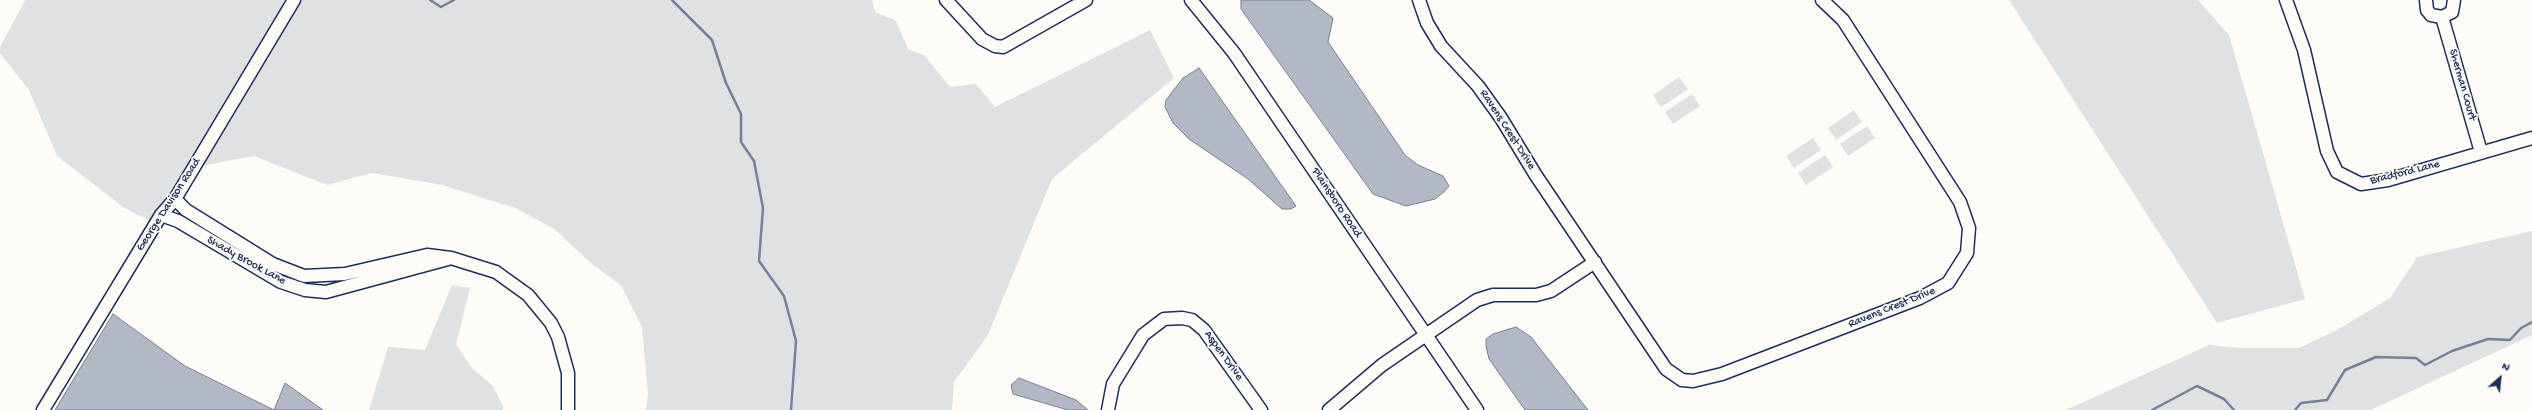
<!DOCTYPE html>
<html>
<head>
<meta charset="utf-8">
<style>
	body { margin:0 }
	#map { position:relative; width:2532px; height:410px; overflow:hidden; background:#fdfcf7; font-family:"Gochi Hand",sans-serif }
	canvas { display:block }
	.north { position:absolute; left:2480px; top:358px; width:40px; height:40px; -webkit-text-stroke:3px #fdfcf7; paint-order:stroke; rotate:27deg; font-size:11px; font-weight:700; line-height:16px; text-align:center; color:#1b2f5e }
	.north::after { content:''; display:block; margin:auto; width:14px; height:18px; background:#1b2f5e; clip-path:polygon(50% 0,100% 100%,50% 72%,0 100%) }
</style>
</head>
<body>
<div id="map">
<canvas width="2532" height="410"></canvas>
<div class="north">N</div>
</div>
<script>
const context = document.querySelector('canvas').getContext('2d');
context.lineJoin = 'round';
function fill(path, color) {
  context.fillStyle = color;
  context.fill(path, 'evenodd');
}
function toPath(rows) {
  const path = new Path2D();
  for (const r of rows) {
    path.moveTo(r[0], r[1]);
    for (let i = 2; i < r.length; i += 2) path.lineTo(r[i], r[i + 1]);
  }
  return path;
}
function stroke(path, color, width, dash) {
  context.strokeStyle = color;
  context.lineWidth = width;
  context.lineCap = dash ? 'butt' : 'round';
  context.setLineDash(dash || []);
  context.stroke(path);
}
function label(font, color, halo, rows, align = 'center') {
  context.font = font + ' "Gochi Hand",sans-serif';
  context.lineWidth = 3.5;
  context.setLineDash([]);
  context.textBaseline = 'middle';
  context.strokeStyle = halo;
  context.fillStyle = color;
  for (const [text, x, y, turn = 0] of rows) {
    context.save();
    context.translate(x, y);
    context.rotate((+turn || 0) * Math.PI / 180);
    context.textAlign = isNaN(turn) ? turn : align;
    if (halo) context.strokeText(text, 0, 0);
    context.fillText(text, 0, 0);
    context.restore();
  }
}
const green = toPath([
	[25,0,872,0,875,12,895,20,909,50,924,55,950,87,976,84,995,107,1150,30,1174,78,1052,179,988,335,954,382,952,410,646,410,648,394,642,327,621,285,593,265,554,229,515,208,442,185,372,173,327,185,254,156,201,166,153,223,123,207,57,156,29,90,0,53,0,47],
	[2009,0,2198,0,2229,35,2305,299,2217,323],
	[1679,77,1688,89,1661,107,1653,95],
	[1692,94,1700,106,1673,124,1665,112],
	[1854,110,1862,122,1836,140,1828,128],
	[1867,126,1875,138,1848,156,1840,144],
	[1813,138,1821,150,1794,168,1786,156],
	[1825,155,1833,167,1806,185,1798,173],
	[2532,231,2532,335,2371,410,2066,410,2209,345,2238,348,2299,348,2337,330,2390,298,2417,257],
	[452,285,470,288,456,345,473,369,493,386,504,408,502,410,369,410,388,347,425,350]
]);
const water = toPath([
	[1241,0,1309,0,1333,18,1328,42,1405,155,1418,165,1443,176,1449,186,1444,192,1435,199,1406,206,1373,194,1241,9,1241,0],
	[1199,68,1296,206,1291,209,1282,209,1248,179,1189,139,1173,123,1165,107,1166,100,1183,78,1199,68],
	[113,314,185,366,274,410,285,383,323,410,55,410,113,314],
	[1516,327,1531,337,1588,410,1525,410,1489,359,1486,346,1486,339,1493,334,1516,327],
	[1019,378,1076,400,1088,410,1068,410,1013,394,1011,385,1019,378]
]);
const stream = toPath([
	[430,0,441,7,454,0],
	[672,0,712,40,726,83,741,114,741,142,754,161,763,208,759,261,784,296,796,341,791,410],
	[2152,410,2197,386,2224,399,2234,410],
	[2295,410,2301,403,2327,400,2345,370,2376,357,2416,358,2425,365,2452,351,2488,339,2510,340,2521,328,2532,322]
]);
const minor = toPath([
	[946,0,982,39,995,46,1003,47,1086,0],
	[1191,0,1234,53,1477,410],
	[1419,0,1427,23,1441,46,1478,86,1501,118,1535,174,1666,369,1682,380,1693,381,1722,374,1920,298,1948,283,1967,253,1969,228,1960,202,1843,20,1822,0],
	[2286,0,2304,50,2327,151,2337,172,2361,184,2388,180,2532,138],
	[2426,0,2427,10,2431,15,2442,17,2452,12,2454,0],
	[2442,17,2481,152],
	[175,199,186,210,273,264,304,276,345,274,427,255,451,258,496,272,528,295,551,323,558,337,568,373,568,410],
	[161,215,178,221,281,282,305,290,326,292,448,259],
	[43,410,161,215,175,199,294,0],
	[1108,410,1113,384,1143,335,1164,319,1182,318,1192,320,1204,330,1261,410],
	[1329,410,1382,365,1477,300,1493,295,1536,295,1551,291,1595,262]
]);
const streetNames = [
	["Sherman Court",2462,85,74],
	["Ravens Crest Drive",1507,130,57],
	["Bradford Lane",2405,173,-14],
	["Plainsboro Road",1336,203,56],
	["George Davison Road",169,205,-57],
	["Shady Brook Lane",246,261,29],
	["Ravens Crest Drive",1892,308,-22],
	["Aspen Drive",1223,356,54]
];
fill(green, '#e0e1e3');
fill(water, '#b3b8c5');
stroke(water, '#76819c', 1);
stroke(stream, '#76819c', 2.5);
stroke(minor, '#1b2f5e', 15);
stroke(minor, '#fdfcf7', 12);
label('12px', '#1b2f5e', '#fdfcf7', streetNames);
</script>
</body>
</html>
